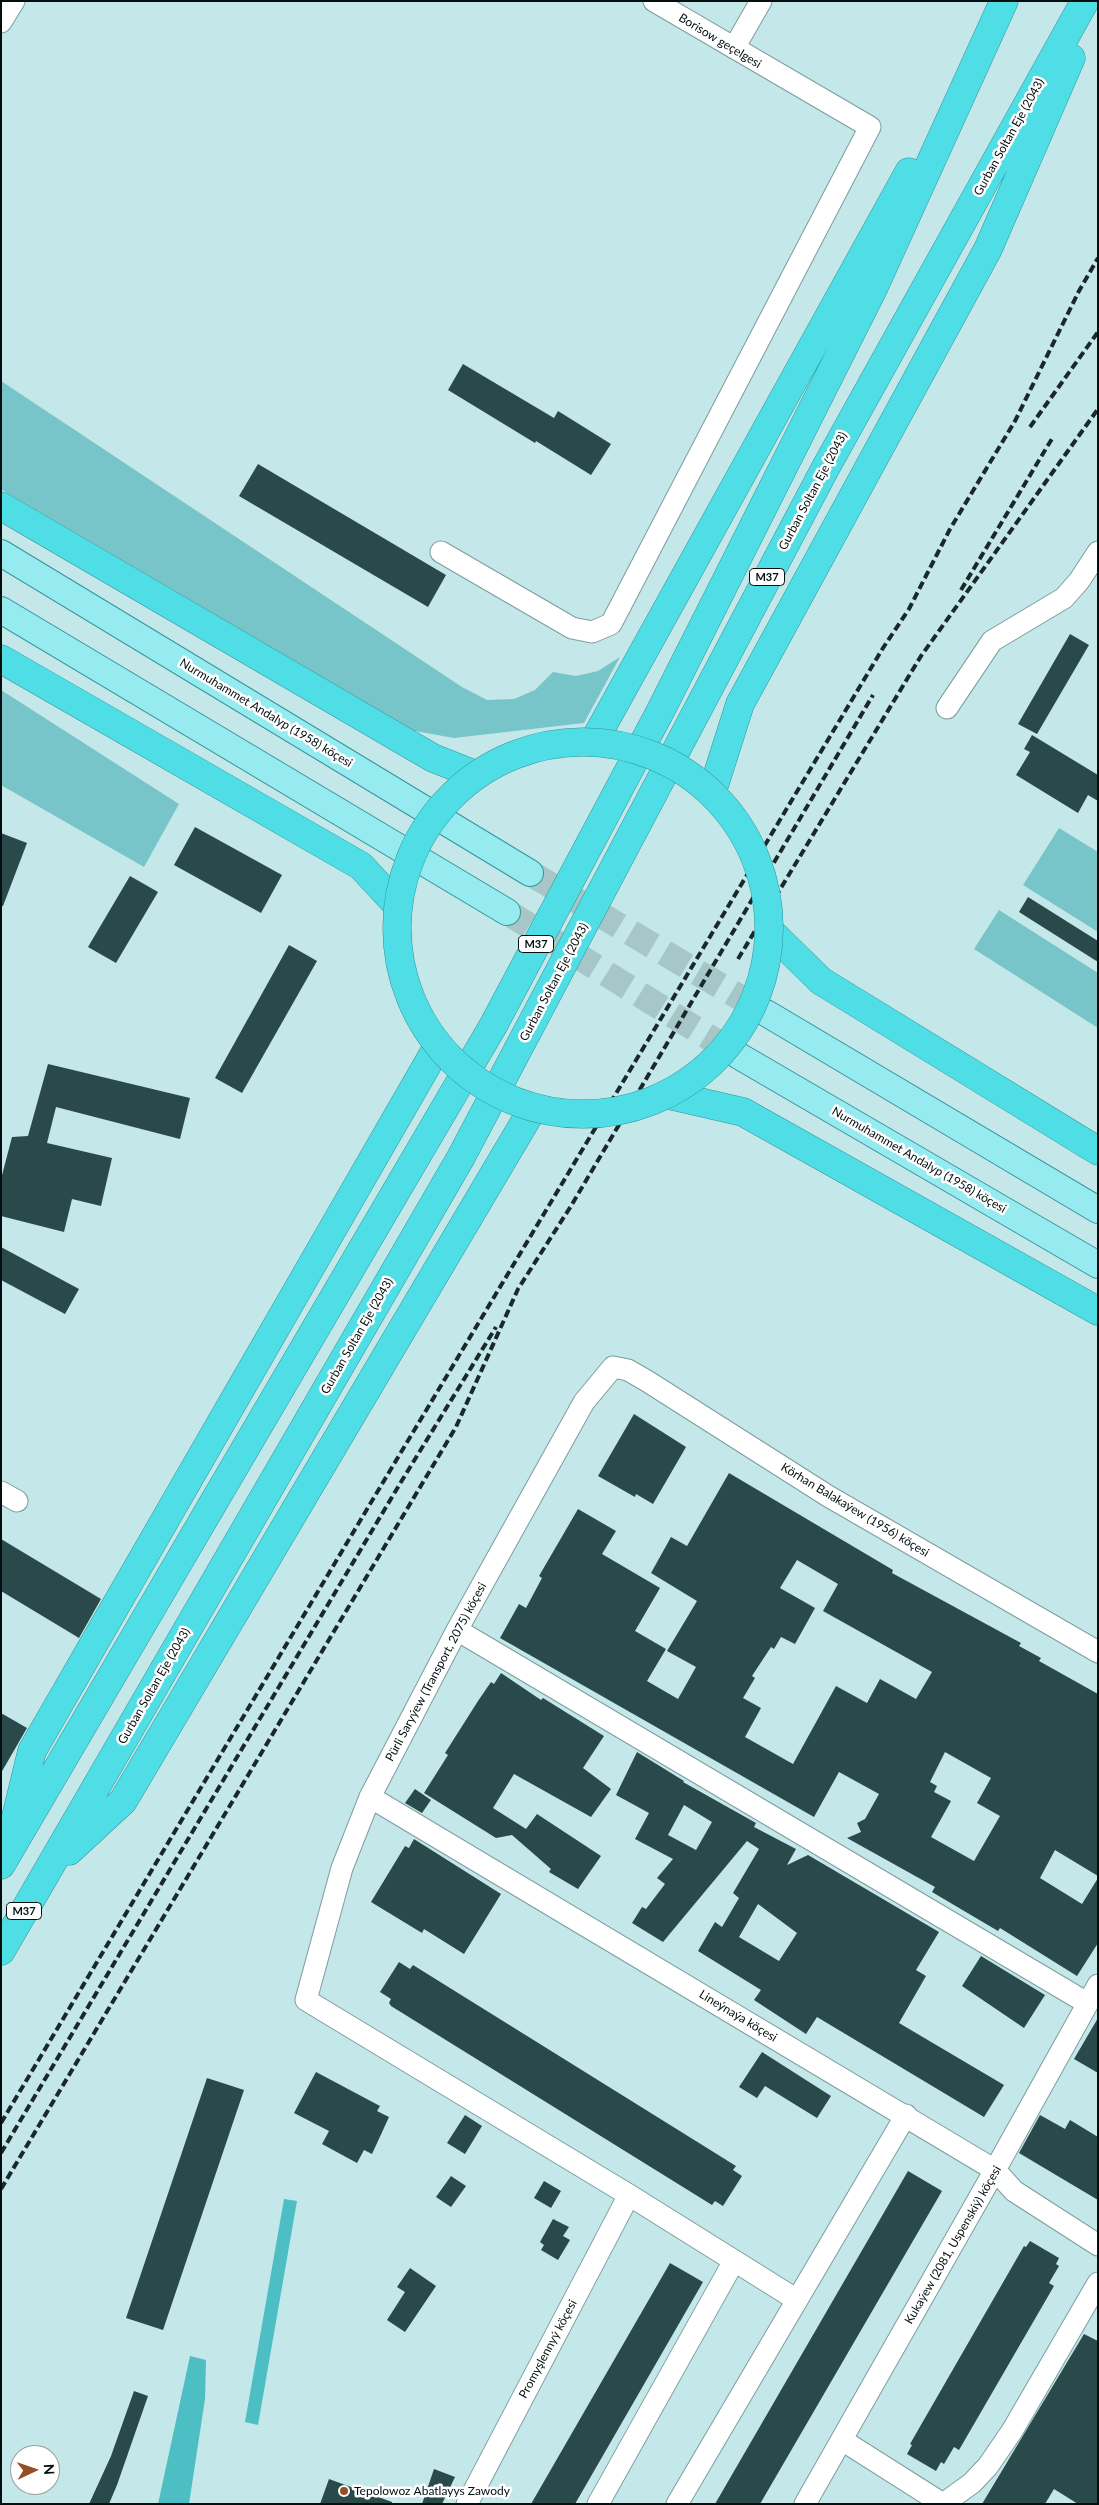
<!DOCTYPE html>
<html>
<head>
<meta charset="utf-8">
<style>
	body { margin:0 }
	#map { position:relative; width:1099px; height:2505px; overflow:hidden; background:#c4e7e9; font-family:Lato,sans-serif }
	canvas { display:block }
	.frame { position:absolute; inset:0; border:2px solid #030e0f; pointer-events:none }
	.north { position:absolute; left:10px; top:2445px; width:50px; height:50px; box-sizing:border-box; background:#fff; border:1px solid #9a9f9f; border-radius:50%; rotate:87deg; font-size:14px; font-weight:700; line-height:20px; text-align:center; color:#030e0f }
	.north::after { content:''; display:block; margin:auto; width:18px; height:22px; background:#954f25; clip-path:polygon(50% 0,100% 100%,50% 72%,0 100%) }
</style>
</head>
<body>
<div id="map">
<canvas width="1099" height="2505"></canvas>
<div class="frame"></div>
<div class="north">N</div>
</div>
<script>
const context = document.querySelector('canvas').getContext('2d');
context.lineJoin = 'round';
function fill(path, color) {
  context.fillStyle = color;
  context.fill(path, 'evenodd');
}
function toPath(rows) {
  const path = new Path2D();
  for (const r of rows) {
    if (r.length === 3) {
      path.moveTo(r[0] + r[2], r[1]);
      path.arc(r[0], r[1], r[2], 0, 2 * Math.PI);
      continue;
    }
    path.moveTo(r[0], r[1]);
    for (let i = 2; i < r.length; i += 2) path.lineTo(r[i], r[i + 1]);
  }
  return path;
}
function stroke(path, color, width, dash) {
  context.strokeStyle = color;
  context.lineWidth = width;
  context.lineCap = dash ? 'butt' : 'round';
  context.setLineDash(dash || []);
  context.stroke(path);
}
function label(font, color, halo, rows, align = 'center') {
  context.font = font + ' Lato,sans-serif';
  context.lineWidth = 5;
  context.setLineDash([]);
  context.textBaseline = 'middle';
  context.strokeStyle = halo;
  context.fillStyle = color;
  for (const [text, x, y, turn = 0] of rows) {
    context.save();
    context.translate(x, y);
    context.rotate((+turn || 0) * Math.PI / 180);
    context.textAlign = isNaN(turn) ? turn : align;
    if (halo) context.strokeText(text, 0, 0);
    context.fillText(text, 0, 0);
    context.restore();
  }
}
const green = toPath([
	[1,381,462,687,487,700,514,699,535,690,553,672,576,676,598,671,620,657,584,723,454,738,415,731,1,489],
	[1,690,179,804,144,867,1,785],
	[1059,828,1098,852,1098,932,1023,885],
	[999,910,1098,973,1098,1028,974,949]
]);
const forest = toPath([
	[284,2199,297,2201,258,2425,245,2422],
	[190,2356,206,2360,205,2399,189,2504,158,2504]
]);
const building = toPath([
	[463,364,554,418,558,411,611,444,591,475,536,441,535,443,448,390],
	[258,464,446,575,428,607,239,496],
	[1070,634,1089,645,1037,734,1018,724],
	[1032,735,1098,775,1098,801,1088,795,1078,813,1016,775,1030,752,1024,749],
	[195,827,282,875,261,913,174,865],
	[1,833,27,843,3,906,1,906],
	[130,876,158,892,116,963,88,947],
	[1028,897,1098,941,1098,962,1019,912],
	[289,945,317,961,242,1093,215,1078],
	[48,1064,190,1098,180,1139,56,1107,47,1143,112,1158,101,1206,72,1199,64,1232,1,1216,1,1179,12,1137,28,1136],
	[1,1247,79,1289,65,1314,1,1280],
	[634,1414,686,1447,653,1504,636,1494,635,1497,598,1476],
	[729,1473,893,1570,892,1573,1021,1643,1019,1646,1041,1658,1039,1661,1098,1694,1098,1876,1055,1850,1040,1878,1082,1904,1098,1878,1098,1943,1077,1976,1000,1928,998,1931,932,1892,935,1887,847,1838,861,1832,857,1823,865,1819,879,1794,839,1772,814,1817,500,1638,519,1604,526,1608,542,1578,539,1576,578,1509,616,1531,602,1554,660,1588,635,1631,666,1649,647,1681,678,1699,696,1667,667,1651,697,1601,651,1573,671,1537,687,1546],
	[797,1560,838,1584,823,1611,932,1672,916,1699,880,1679,867,1703,836,1686,793,1764,745,1737,761,1708,743,1698,755,1678,752,1676,771,1647,774,1649,781,1637,795,1644,815,1608,780,1588],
	[945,1752,991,1778,977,1803,1000,1816,974,1861,931,1837,951,1801,934,1792,937,1786,930,1782],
	[1,1539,101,1599,79,1638,1,1591],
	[501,1673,541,1700,543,1698,604,1736,583,1768,611,1789,591,1817,514,1774,493,1808,526,1829,537,1814,601,1856,578,1889,549,1872,551,1869,512,1835,496,1838,424,1793,448,1755,445,1753,478,1701,491,1682,494,1684],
	[1,1713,27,1728,1,1773],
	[637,1752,684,1781,683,1782,756,1823,754,1827,796,1849,787,1865,808,1855,939,1932,916,1970,926,1976,899,2023,1004,2085,984,2117,817,2017,806,2034,754,2000,761,1990,698,1951,715,1922,722,1927,739,1898,733,1893,759,1849,747,1841,663,1942,632,1923,642,1907,646,1909,665,1884,657,1878,673,1859,635,1839,649,1813,616,1795],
	[684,1805,712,1822,696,1850,668,1835],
	[758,1904,797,1933,779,1961,739,1937],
	[415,1789,431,1800,422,1813,405,1803],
	[414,1839,501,1894,464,1954,424,1929,422,1933,371,1902,405,1846,409,1848],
	[981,1956,1045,1995,1024,2028,962,1986],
	[399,1962,410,1969,413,1965,736,2166,733,2170,742,2176,723,2206,715,2201,712,2205,391,2006,389,2003,391,1999,380,1992],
	[1098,2018,1098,2073,1074,2059],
	[762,2052,831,2096,817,2118,765,2086,757,2098,739,2087],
	[316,2072,380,2106,377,2111,389,2117,372,2154,364,2150,357,2163,322,2144,329,2131,294,2113],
	[207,2078,244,2090,163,2330,126,2318],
	[465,2115,482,2126,465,2154,447,2143],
	[1040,2115,1065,2129,1070,2120,1098,2137,1098,2200,1019,2153],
	[908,2171,942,2191,760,2504,715,2504],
	[451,2176,466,2186,451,2207,436,2197],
	[544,2181,561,2191,551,2208,534,2198],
	[553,2219,569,2227,563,2236,570,2240,558,2260,541,2250,544,2245,540,2242],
	[1030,2241,1059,2258,1056,2264,1059,2266,1049,2283,1054,2286,959,2450,954,2447,944,2464,941,2462,936,2471,907,2454,912,2445,910,2444,1024,2246,1026,2247],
	[670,2263,703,2282,575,2504,531,2504],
	[410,2268,436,2286,405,2332,387,2320,405,2292,397,2287],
	[1084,2334,1098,2341,1098,2504,1078,2504,1054,2489,1045,2504,982,2504],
	[134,2391,148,2396,117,2485,109,2504,89,2504,111,2456],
	[434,2469,455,2477,442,2504,422,2504],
	[329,2479,392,2502,392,2504,320,2504]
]);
const majorTunnel = toPath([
	[530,873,766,1013],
	[507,912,739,1056]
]);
const minor = toPath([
	[1,22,14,1],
	[734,48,761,1],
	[441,552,572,628,592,632,611,624,870,127,654,1],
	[947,708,992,641,1064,598,1079,581,1098,552],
	[1,1492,17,1501],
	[457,1630,1087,2003],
	[370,1797,995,2170,1014,2191,1098,2245],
	[797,2300,629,2195,306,2000,342,1868,370,1797,457,1630,584,1402,613,1367,628,1370,647,1381,828,1496,1098,1652],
	[842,2440,943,2504,972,2483,988,2466,1012,2431,1098,2283],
	[467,2504,629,2195],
	[598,2504,734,2261],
	[677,2504,906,2115],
	[805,2504,995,2170,1098,1985]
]);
const major = toPath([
	[1,553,530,873],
	[1,610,507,912],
	[766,1013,1098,1210],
	[739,1056,1098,1265]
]);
const highway = toPath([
	[1,506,433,758,476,775],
	[1,659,361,866,398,906],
	[594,741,909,172],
	[712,792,740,704,988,249,1071,58],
	[770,931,821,981,1098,1151],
	[669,1095,743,1112,1098,1311],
	[13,1829,32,1751,438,1046],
	[69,1851,123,1801,532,1110],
	[1,1865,493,1026,661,710,873,289,1004,1],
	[1,1951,460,1159,826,467,1085,1]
]);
const rail = toPath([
	[1030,427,1098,332],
	[961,590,1053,437],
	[738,959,921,656,1098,409],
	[1,2123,388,1474,883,648,909,609,950,529,1015,421,1079,291,1098,258],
	[1,2153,401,1482,496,1327],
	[1,2189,456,1427,518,1289,571,1206,873,695]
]);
const highwayBridge = toPath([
	[583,928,186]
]);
const markers = [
	[344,2491,5,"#954f25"]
];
const shields = [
	[767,577,35],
	[536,944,35],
	[24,1911,35]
];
const shieldNames = [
	["M37",767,577],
	["M37",536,944],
	["M37",24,1911]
];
const streetNames = [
	["Borisow geçelgesi",720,41,31],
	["Gurban Soltan Eje (2043)",1009,137,-61],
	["Gurban Soltan Eje (2043)",813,491,-62],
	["Nurmuhammet Andalyp (1958) köçesi",266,713,31],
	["Gurban Soltan Eje (2043)",554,982,-62],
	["Nurmuhammet Andalyp (1958) köçesi",919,1160,30],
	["Gurban Soltan Eje (2043)",357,1336,-60],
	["Körhan Balakaýew (1956) köçesi",855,1510,31],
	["Pürli Saryýew (Transport, 2075) köçesi",436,1672,-62],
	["Gurban Soltan Eje (2043)",154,1686,-60],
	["Lineýnaýa köçesi",738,2016,31],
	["Kukaýew (2081, Uspenskiý) köçesi",953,2245,-60],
	["Promyşlennyý köçesi",548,2349,-62]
];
const poiNames = [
	["Tepolowoz Abatlayys Zawody",354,2491]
];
fill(green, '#77c5c9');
fill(forest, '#4dbfc4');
fill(building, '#2a494a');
stroke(majorTunnel, '#a7c6c8', 26, [26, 13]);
stroke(minor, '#7c9d9f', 23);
stroke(major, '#34959a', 28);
stroke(highway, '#34959a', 29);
stroke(minor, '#fff', 21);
stroke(major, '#95ebef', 26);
stroke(highway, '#4fdee5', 28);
stroke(rail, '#1a2829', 4, [8, 4]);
stroke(highwayBridge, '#34959a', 29, []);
stroke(highwayBridge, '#4fdee5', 28);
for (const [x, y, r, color] of markers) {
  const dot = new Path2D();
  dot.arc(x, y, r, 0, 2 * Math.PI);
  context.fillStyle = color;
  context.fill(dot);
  stroke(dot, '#fff', 2);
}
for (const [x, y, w] of shields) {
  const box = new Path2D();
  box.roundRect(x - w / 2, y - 8.5, w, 17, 4);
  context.fillStyle = '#fff';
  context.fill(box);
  stroke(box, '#030e0f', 1);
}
label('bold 11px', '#030e0f', null, shieldNames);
label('12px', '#030e0f', '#fff', streetNames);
label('12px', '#030e0f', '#fff', poiNames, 'left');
</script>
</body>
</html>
